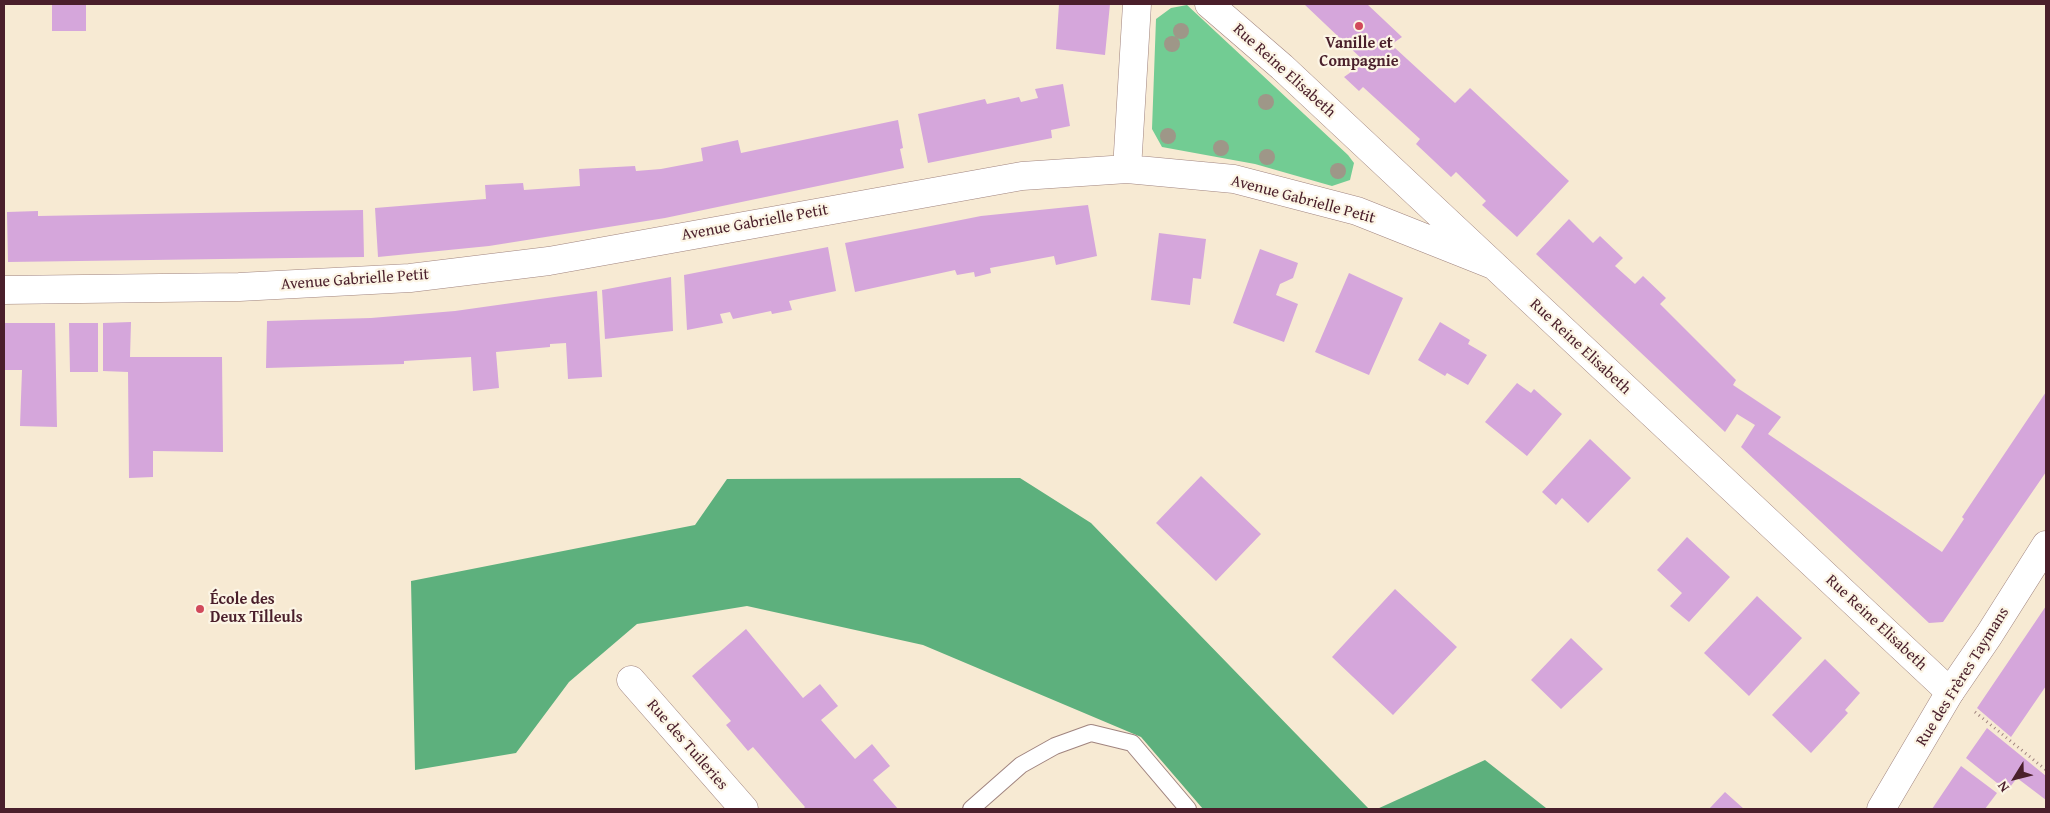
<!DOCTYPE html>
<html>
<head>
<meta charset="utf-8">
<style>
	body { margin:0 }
	#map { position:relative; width:2050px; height:813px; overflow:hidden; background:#f7ead3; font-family:"Gentium Book Plus",serif }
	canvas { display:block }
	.frame { position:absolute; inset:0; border:5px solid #4a1f2b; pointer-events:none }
	.north { position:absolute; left:1990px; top:753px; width:50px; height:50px; -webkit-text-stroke:4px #fcf5e5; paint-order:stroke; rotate:234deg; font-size:14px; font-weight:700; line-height:20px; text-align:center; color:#4a1f2b }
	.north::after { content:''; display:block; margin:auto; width:18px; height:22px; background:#4a1f2b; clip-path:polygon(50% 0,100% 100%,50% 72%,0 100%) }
</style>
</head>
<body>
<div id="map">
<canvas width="2050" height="813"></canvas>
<div class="frame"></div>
<div class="north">N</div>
</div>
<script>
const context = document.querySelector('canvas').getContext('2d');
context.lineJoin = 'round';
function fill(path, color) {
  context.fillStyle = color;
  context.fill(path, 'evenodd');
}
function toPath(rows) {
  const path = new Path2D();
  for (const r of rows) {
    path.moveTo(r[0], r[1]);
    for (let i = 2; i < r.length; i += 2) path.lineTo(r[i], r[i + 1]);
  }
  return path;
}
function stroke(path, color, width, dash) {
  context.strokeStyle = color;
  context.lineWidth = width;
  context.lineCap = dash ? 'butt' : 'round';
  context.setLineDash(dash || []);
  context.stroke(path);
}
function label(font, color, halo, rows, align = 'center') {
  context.font = font + ' "Gentium Book Plus",serif';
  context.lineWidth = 4.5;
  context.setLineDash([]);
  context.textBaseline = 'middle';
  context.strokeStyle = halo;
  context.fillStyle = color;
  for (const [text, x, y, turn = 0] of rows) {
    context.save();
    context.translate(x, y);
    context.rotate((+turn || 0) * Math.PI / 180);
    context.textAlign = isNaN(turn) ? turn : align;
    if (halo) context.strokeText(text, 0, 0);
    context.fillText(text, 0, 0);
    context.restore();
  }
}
const green = toPath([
	[1187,5,1348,155,1354,163,1350,180,1332,186,1255,164,1162,147,1152,129,1156,19,1171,8]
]);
const forest = toPath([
	[1020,478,1091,523,1369,809,1203,809,1141,737,923,645,747,606,637,624,569,682,516,753,415,770,411,581,695,525,727,479],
	[1485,760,1546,808,1377,809]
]);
const building = toPath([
	[52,4,86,4,86,31,52,31],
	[1059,4,1110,4,1105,55,1056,49],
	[1304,4,1367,4,1402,37,1389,46,1393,50,1395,48,1455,103,1470,88,1569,181,1517,237,1482,205,1486,201,1456,172,1451,177,1416,144,1420,139,1363,87,1359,91,1344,77,1365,62],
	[1063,84,1070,126,1051,130,1052,138,928,163,918,114,985,99,987,104,1019,97,1021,102,1038,98,1035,89],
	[898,120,903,148,900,149,904,168,665,218,489,246,378,257,375,208,486,199,485,185,523,183,524,190,580,186,579,169,635,166,636,171,661,169,703,161,701,148,738,140,741,153],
	[1088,205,1097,256,1056,265,1054,256,990,268,991,273,975,277,974,272,957,275,955,270,855,292,845,243,981,216],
	[363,210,364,257,8,262,7,212,38,211,38,216],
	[1569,219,1593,243,1600,236,1623,258,1615,266,1635,284,1643,276,1666,298,1660,304,1736,380,1733,385,1781,417,1768,434,1942,552,1964,519,1962,517,2046,392,2046,472,1943,622,1929,623,1741,447,1755,425,1737,414,1725,432,1536,254],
	[1159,233,1206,239,1201,279,1193,278,1190,305,1151,300],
	[828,247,836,291,789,301,792,310,772,314,771,311,733,319,730,312,720,314,723,323,687,330,684,275],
	[1260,249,1298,263,1293,278,1280,284,1276,295,1298,304,1284,342,1233,323],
	[1349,273,1403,298,1369,375,1315,352],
	[671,277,673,331,605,339,602,290],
	[597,291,602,377,568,379,566,343,550,344,550,347,496,352,499,388,473,391,471,357,404,361,404,364,266,368,267,321,371,318,455,311],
	[131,322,130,357,222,357,223,452,153,451,153,477,129,478,128,372,103,371,103,323],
	[1440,322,1470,340,1468,344,1487,355,1468,385,1447,373,1445,376,1418,360],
	[4,323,55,323,57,427,20,426,22,370,4,370],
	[69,323,98,323,98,372,70,372],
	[1517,383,1531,393,1534,389,1562,414,1527,456,1485,422],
	[1590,439,1631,478,1588,523,1562,498,1556,505,1542,492],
	[1201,476,1261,534,1216,581,1156,523],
	[1687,537,1730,577,1689,622,1670,606,1682,593,1657,570],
	[1395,589,1457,647,1393,715,1332,657],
	[1757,596,1802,638,1749,696,1704,653],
	[2046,606,2046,686,2011,737,1977,708],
	[746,629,803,698,820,684,838,706,821,720,855,759,872,744,890,766,873,780,898,809,803,809,805,807,753,747,748,751,726,725,731,721,692,676],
	[1571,638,1603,669,1561,709,1531,680],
	[1825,659,1860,693,1845,710,1848,713,1811,753,1772,715],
	[1987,728,2046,776,2046,800,2017,778,2007,791,1966,758],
	[1961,766,1997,793,1985,809,1932,809],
	[1725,792,1744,809,1709,809]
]);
const path = toPath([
	[1975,712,2046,770]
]);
const service = toPath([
	[971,809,1021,765,1055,746,1091,733,1132,743,1188,809]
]);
const minor = toPath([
	[1209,4,1282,67,1950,692],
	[1127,169,1137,4],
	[4,290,239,287,410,278,549,261,1022,176,1127,169,1234,179,1357,211,1493,265],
	[631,680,744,809]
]);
const tertiary = toPath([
	[1881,809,1950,692,1989,635,2046,545]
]);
const trees = [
	[1181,31],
	[1172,44],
	[1266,102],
	[1168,136],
	[1221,148],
	[1267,157],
	[1338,171]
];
const markers = [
	[1359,26,5,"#d1495b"],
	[200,609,5,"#d1495b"]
];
const poiNames = [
	["Vanille et",1359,44],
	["Compagnie",1359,62],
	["École des",210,600,"left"],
	["Deux Tilleuls",210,618,"left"]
];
const streetNames = [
	["Rue Reine Elisabeth",1284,71,42],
	["Avenue Gabrielle Petit",1303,200,15],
	["Avenue Gabrielle Petit",755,223,-10],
	["Avenue Gabrielle Petit",355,280,-4],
	["Rue Reine Elisabeth",1580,347,43],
	["Rue Reine Elisabeth",1876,623,43],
	["Rue des Frères Taymans",1963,677,-58],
	["Rue des Tuileries",687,745,49]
];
fill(green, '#72cc93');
fill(forest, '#5db07d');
fill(building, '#d5a6db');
stroke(service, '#a0847f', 18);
stroke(minor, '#a0847f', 29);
stroke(tertiary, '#a0847f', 29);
stroke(path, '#a0847f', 3, [1, 4]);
stroke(service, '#fff', 16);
stroke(minor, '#fff', 28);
stroke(tertiary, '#fff', 28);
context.fillStyle = '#9e9788';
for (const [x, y] of trees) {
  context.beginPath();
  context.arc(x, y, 8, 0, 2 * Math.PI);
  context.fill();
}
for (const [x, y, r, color] of markers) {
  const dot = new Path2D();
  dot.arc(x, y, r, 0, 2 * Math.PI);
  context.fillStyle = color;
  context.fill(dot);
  stroke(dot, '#fcf5e5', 2);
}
label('bold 16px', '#4a1f2b', '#fcf5e5', poiNames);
label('16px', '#4a1f2b', '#fcf5e5', streetNames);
</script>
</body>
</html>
